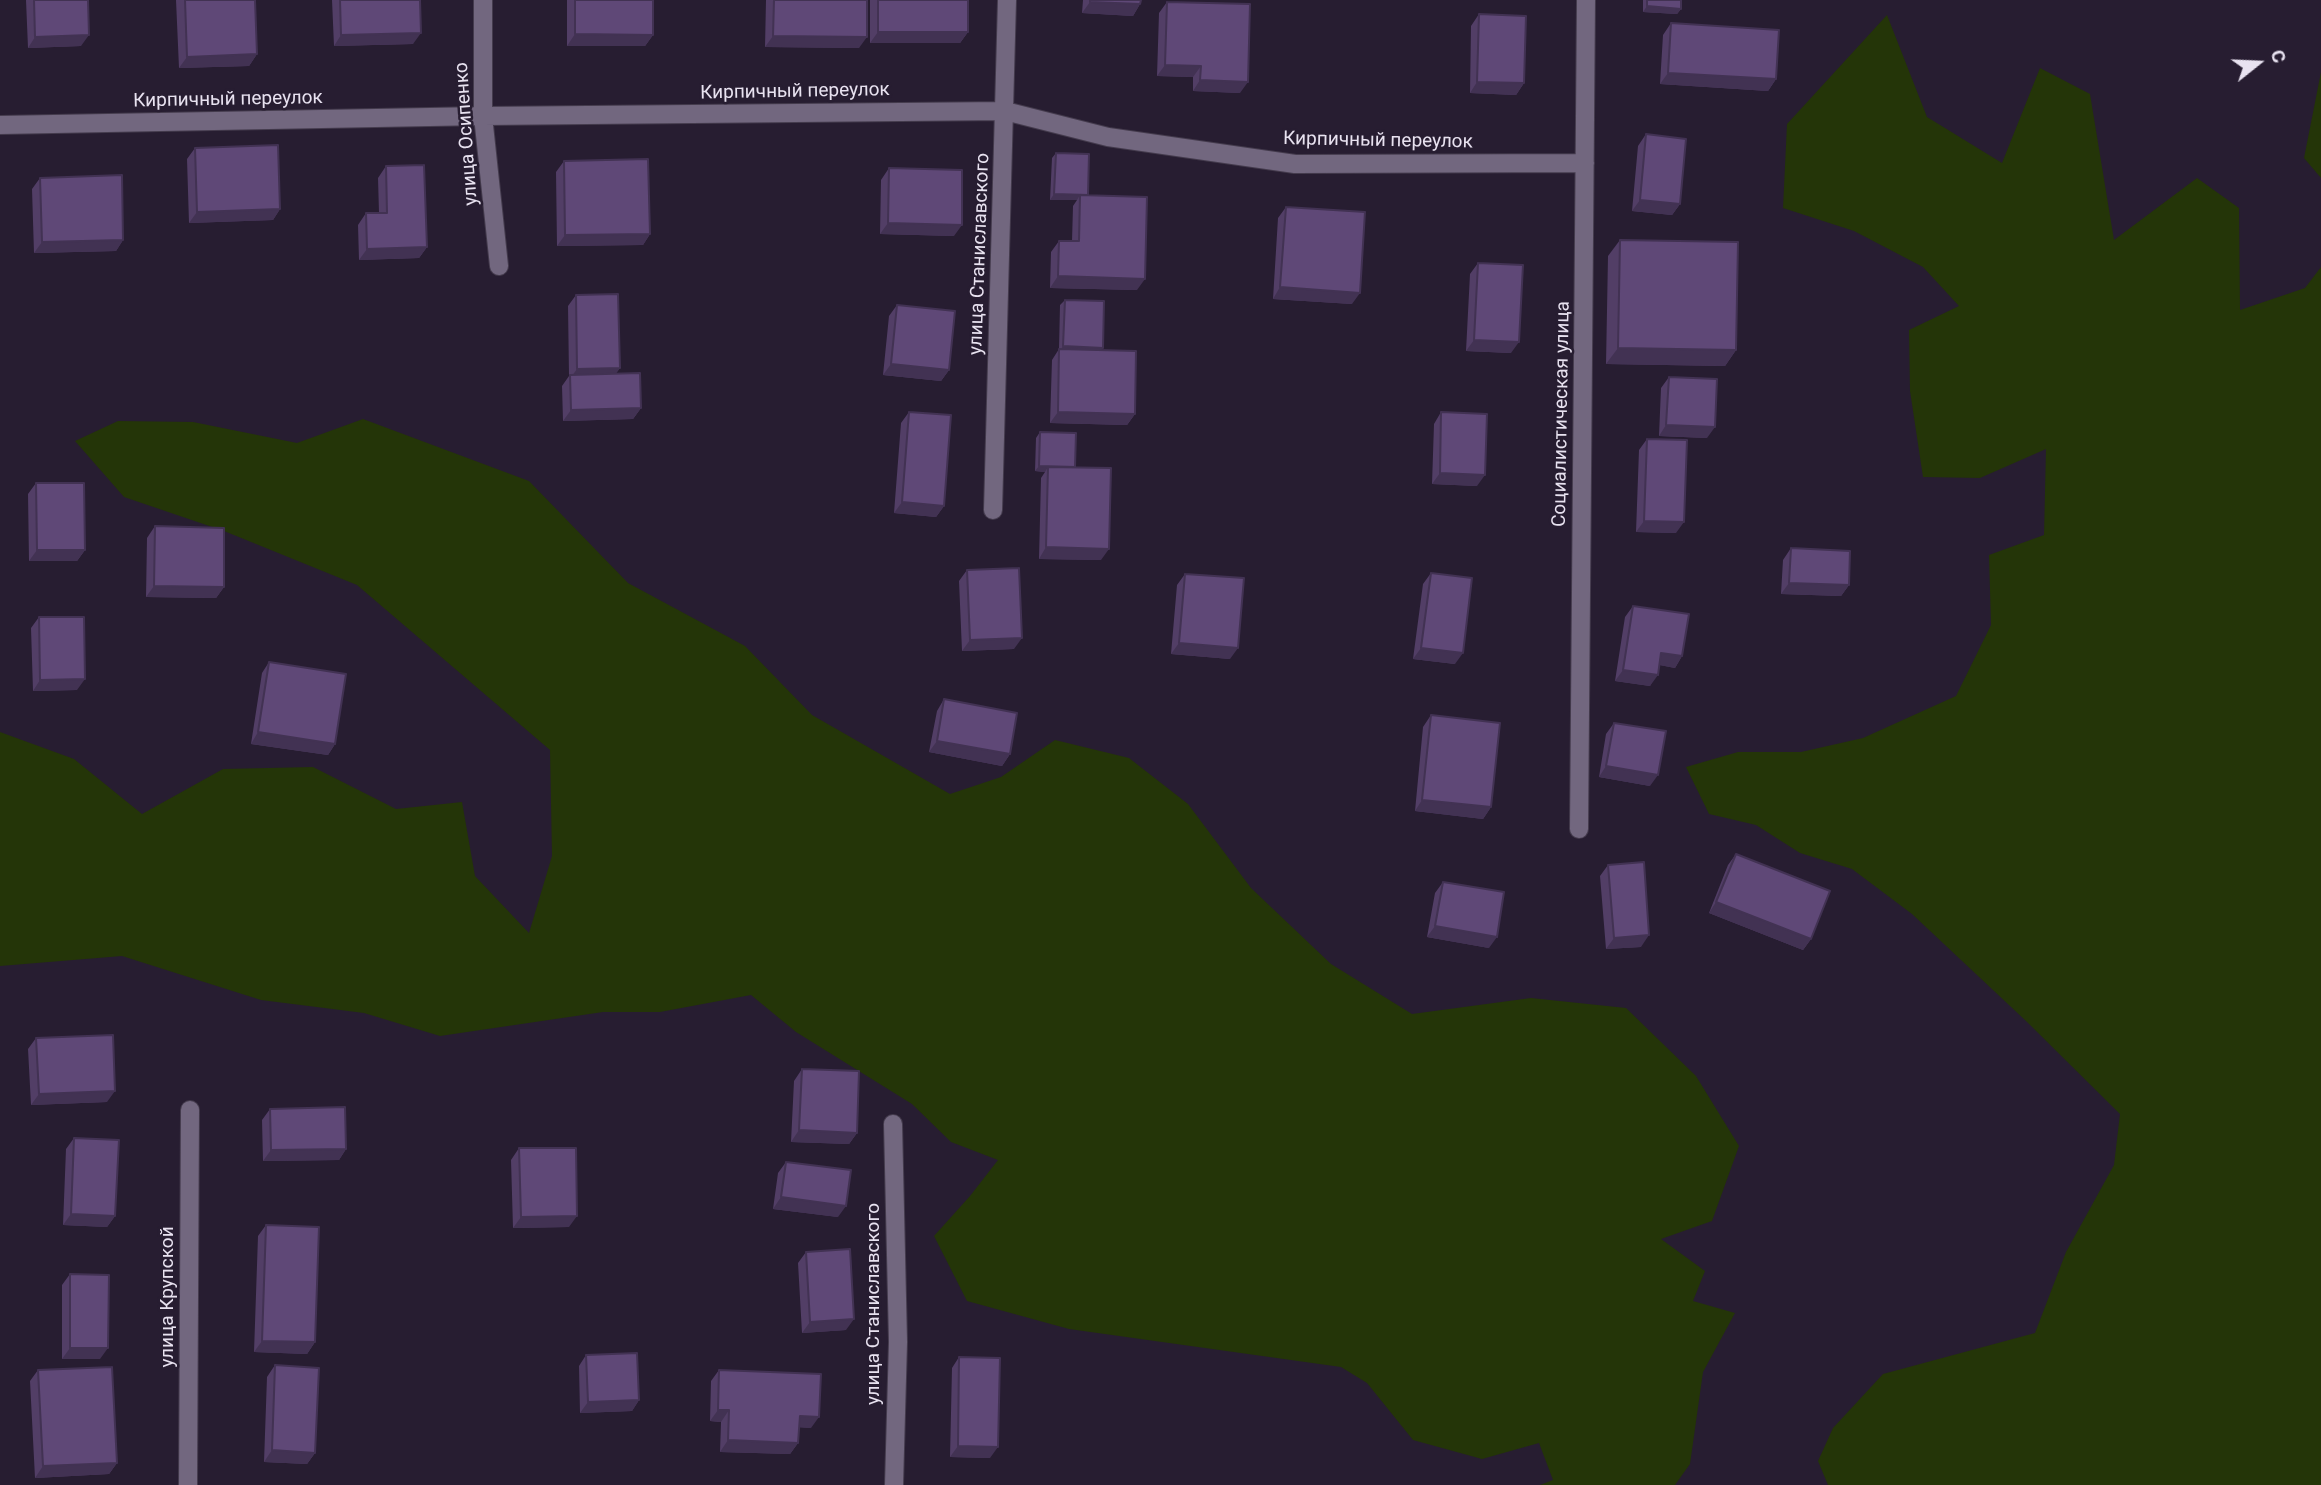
<!DOCTYPE html>
<html>
<head>
<meta charset="utf-8">
<style>
	body { margin:0 }
	#map { position:relative; width:2321px; height:1485px; overflow:hidden; background:#271d31; font-family:Roboto,sans-serif }
	canvas { display:block }
	.north { position:absolute; left:2223px; top:28px; width:70px; height:70px; -webkit-text-stroke:5px #271d31; paint-order:stroke; rotate:72deg; font-size:19px; font-weight:700; line-height:28px; text-align:center; color:#e8e2f0 }
	.north::after { content:''; display:block; margin:auto; width:24px; height:32px; background:#e8e2f0; clip-path:polygon(50% 0,100% 100%,50% 72%,0 100%) }
</style>
</head>
<body>
<div id="map">
<canvas width="2321" height="1485"></canvas>
<div class="north">С</div>
</div>
<script>
const context = document.querySelector('canvas').getContext('2d');
context.lineJoin = 'round';
function fill(path, color) {
  context.fillStyle = color;
  context.fill(path, 'evenodd');
}
function toPath(rows) {
  const path = new Path2D();
  for (const r of rows) {
    path.moveTo(r[0], r[1]);
    for (let i = 2; i < r.length; i += 2) path.lineTo(r[i], r[i + 1]);
  }
  return path;
}
function stroke(path, color, width, dash) {
  context.strokeStyle = color;
  context.lineWidth = width;
  context.lineCap = dash ? 'butt' : 'round';
  context.setLineDash(dash || []);
  context.stroke(path);
}
function label(font, color, halo, rows, align = 'center') {
  context.font = font + ' Roboto,sans-serif';
  context.lineWidth = 5;
  context.setLineDash([]);
  context.textBaseline = 'middle';
  context.strokeStyle = halo;
  context.fillStyle = color;
  for (const [text, x, y, turn = 0] of rows) {
    context.save();
    context.translate(x, y);
    context.rotate((+turn || 0) * Math.PI / 180);
    context.textAlign = isNaN(turn) ? turn : align;
    if (halo) context.strokeText(text, 0, 0);
    context.fillText(text, 0, 0);
    context.restore();
  }
}
const green = toPath([
	[1887,15,1927,117,2002,163,2040,68,2090,94,2114,240,2197,178,2239,208,2240,310,2305,288,2321,267,2321,1485,1828,1485,1818,1461,1833,1428,1883,1374,2035,1333,2066,1252,2114,1165,2120,1114,2026,1021,1912,914,1852,869,1800,853,1756,825,1709,814,1686,767,1738,752,1801,752,1863,738,1956,696,1991,625,1989,555,2044,535,2046,449,1980,478,1923,477,1910,391,1909,330,1959,306,1923,267,1854,231,1783,208,1787,124],
	[2321,72,2321,178,2304,158],
	[363,419,529,481,628,583,745,646,812,715,950,794,1001,777,1055,740,1129,758,1188,804,1251,888,1331,964,1412,1014,1531,998,1626,1008,1696,1076,1739,1146,1712,1221,1661,1239,1705,1271,1693,1301,1735,1313,1703,1372,1690,1464,1675,1485,1540,1485,1553,1480,1539,1443,1482,1459,1413,1440,1367,1383,1341,1367,1069,1329,967,1301,934,1236,970,1196,998,1160,951,1142,912,1104,796,1032,751,995,660,1012,603,1012,440,1036,364,1013,261,1000,122,956,0,966,0,732,74,759,142,814,223,769,313,767,396,809,462,802,475,876,529,933,552,856,550,750,357,585,224,531,124,497,75,441,118,421,193,422,297,443]
]);
const minor = toPath([
	[483,0,483,116,499,266],
	[0,125,483,116,1005,111,1108,137,1295,164,1585,163],
	[993,510,1007,0],
	[1579,829,1586,0],
	[893,1124,898,1342,894,1485],
	[188,1485,190,1110]
]);
const wall = toPath([
	[26,0,88,0,81,46,28,48],
	[176,0,255,0,257,54,249,66,179,68],
	[332,0,420,0,413,44,334,46],
	[567,0,653,0,653,35,645,46,567,46],
	[766,0,867,0,859,48,765,47],
	[870,0,968,0,968,32,960,43,870,43],
	[1083,0,1141,0,1140,4,1133,16,1082,13],
	[1643,0,1681,0,1681,9,1677,14,1643,12],
	[1167,2,1240,93,1193,91,1193,77,1157,76,1159,13],
	[1479,14,1524,83,1516,95,1470,93,1471,26],
	[1671,23,1776,79,1768,91,1660,84,1663,35],
	[1646,134,1680,204,1672,215,1632,211,1638,146],
	[195,148,280,209,273,220,189,223,187,159],
	[1056,153,1088,195,1137,290,1050,288,1051,252,1059,241,1072,241,1073,206,1077,200,1050,200,1052,158],
	[564,161,650,234,643,245,557,246,556,172],
	[386,166,427,247,419,258,359,260,358,225,366,213,379,213,378,178],
	[889,168,954,236,880,234,881,180],
	[40,178,123,240,116,251,34,253,32,189],
	[1286,207,1352,304,1273,299,1278,218],
	[1620,240,1736,350,1725,366,1606,364,1608,256],
	[1478,263,1511,353,1466,351,1470,274],
	[576,295,620,368,616,373,641,408,633,419,563,421,562,386,569,376,568,306],
	[1065,300,1101,350,1135,414,1127,425,1050,423,1052,360,1059,349,1060,305],
	[897,305,949,370,941,381,883,375,889,316],
	[1669,377,1707,438,1659,436,1661,388],
	[909,412,944,506,936,517,894,513,901,423],
	[1441,412,1477,486,1432,484,1434,424],
	[1040,432,1074,468,1101,560,1039,559,1041,478,1045,472,1035,471,1036,438],
	[1647,439,1676,533,1636,532,1639,450],
	[36,483,85,550,77,561,29,561,28,494],
	[155,526,224,587,216,598,146,597,147,538],
	[1791,548,1849,585,1841,596,1781,594,1783,560],
	[967,570,1014,649,962,651,959,581],
	[1431,573,1455,664,1413,659,1423,584],
	[1185,574,1230,659,1171,654,1177,585],
	[1633,606,1682,656,1675,668,1660,665,1650,686,1615,681,1625,617],
	[39,617,77,690,33,691,31,628],
	[269,662,335,744,328,755,251,744,262,673],
	[944,699,1010,754,1002,766,929,752,937,711],
	[1431,715,1491,807,1483,819,1415,811,1423,727],
	[1614,723,1650,786,1599,777,1606,734],
	[1736,854,1811,939,1803,950,1709,913,1728,865],
	[1608,865,1641,947,1606,949,1600,876],
	[1443,882,1489,948,1427,937,1435,893],
	[36,1038,107,1102,31,1105,28,1049],
	[802,1069,857,1133,849,1144,791,1142,794,1081],
	[270,1109,346,1149,339,1160,263,1161,262,1120],
	[74,1138,115,1216,107,1227,63,1225,66,1149],
	[519,1148,569,1227,513,1228,511,1160],
	[786,1162,838,1217,773,1209,778,1173],
	[266,1225,315,1342,307,1354,254,1352,258,1236],
	[806,1252,846,1330,802,1333,798,1263],
	[70,1274,100,1359,62,1359,62,1285],
	[586,1355,639,1400,632,1411,580,1413,579,1366],
	[959,1357,990,1458,950,1457,952,1368],
	[275,1365,315,1453,307,1464,264,1462,267,1377],
	[38,1370,117,1463,109,1474,35,1478,30,1381],
	[719,1370,811,1428,799,1427,798,1443,790,1454,720,1452,721,1422,710,1421,711,1381]
]);
const shadedWall = toPath([
	[1090,2,1140,4,1133,16,1082,13],
	[1647,6,1681,9,1677,14,1643,12],
	[878,32,968,32,960,43,870,43],
	[421,33,413,44,334,46,341,35],
	[575,34,653,35,645,46,567,46],
	[89,35,81,46,28,48,35,37],
	[773,36,867,37,859,48,765,47],
	[257,54,249,66,179,68,187,57],
	[1165,65,1201,66,1193,77,1157,76],
	[1668,73,1776,79,1768,91,1660,84],
	[1200,80,1248,82,1240,93,1193,91],
	[1477,82,1524,83,1516,95,1470,93],
	[1054,194,1088,195,1080,195,1077,200,1050,200],
	[1640,200,1680,204,1672,215,1632,211],
	[280,209,273,220,189,223,197,212],
	[888,223,962,225,954,236,880,234],
	[650,234,643,245,557,246,565,235],
	[123,240,116,251,34,253,42,242],
	[427,247,419,258,359,260,367,249],
	[1058,276,1145,279,1137,290,1050,288],
	[1280,287,1360,293,1352,304,1273,299],
	[1474,340,1519,342,1511,353,1466,351],
	[1063,346,1103,348,1099,353,1059,352],
	[1618,348,1736,350,1725,366,1606,364],
	[891,364,949,370,941,381,883,375],
	[620,368,612,379,569,380,577,369],
	[641,408,633,419,563,421,571,410],
	[1058,412,1135,414,1127,425,1050,423],
	[1666,425,1715,427,1707,438,1659,436],
	[1039,466,1075,467,1048,467,1045,472,1035,471],
	[1440,473,1485,475,1477,486,1432,484],
	[902,502,944,506,936,517,894,513],
	[1644,521,1684,522,1676,533,1636,532],
	[1046,547,1109,549,1101,560,1039,559],
	[37,550,85,550,77,561,29,561],
	[1789,583,1849,585,1841,596,1781,594],
	[154,586,224,587,216,598,146,597],
	[1022,638,1014,649,962,651,970,640],
	[1179,643,1238,648,1230,659,1171,654],
	[1421,648,1463,653,1455,664,1413,659],
	[1661,653,1682,656,1675,668,1654,664],
	[1623,670,1658,675,1650,686,1615,681],
	[85,679,77,690,33,691,40,680],
	[258,732,335,744,328,755,251,744],
	[937,741,1010,754,1002,766,929,752],
	[1606,766,1658,775,1650,786,1599,777],
	[1422,800,1491,807,1483,819,1415,811],
	[1716,902,1811,939,1803,950,1709,913],
	[1435,926,1497,937,1489,948,1427,937],
	[1649,935,1641,947,1606,949,1614,938],
	[115,1091,107,1102,31,1105,39,1094],
	[799,1130,857,1133,849,1144,791,1142],
	[346,1149,339,1160,263,1161,271,1150],
	[781,1197,846,1206,838,1217,773,1209],
	[71,1214,115,1216,107,1227,63,1225],
	[577,1216,569,1227,513,1228,521,1217],
	[854,1319,846,1330,802,1333,810,1322],
	[262,1341,315,1342,307,1354,254,1352],
	[70,1348,108,1348,100,1359,62,1359],
	[639,1400,632,1411,580,1413,588,1402],
	[718,1410,729,1410,721,1422,710,1421],
	[800,1416,819,1417,811,1428,792,1427],
	[728,1440,798,1443,790,1454,720,1452],
	[958,1446,998,1447,990,1458,950,1457],
	[272,1450,315,1453,307,1464,264,1462],
	[117,1463,109,1474,35,1478,43,1466]
]);
const building = toPath([
	[34,0,88,0,89,35,35,37,34,0],
	[185,0,255,0,257,54,187,57,185,0],
	[340,0,420,0,421,33,341,35,340,0],
	[575,0,653,0,653,35,575,34,575,0],
	[774,0,867,0,867,37,773,36,774,0],
	[878,0,968,0,968,32,878,32,878,0],
	[1090,0,1141,0,1140,4,1090,2,1090,0],
	[1647,0,1681,0,1681,9,1647,6,1647,0],
	[1167,2,1250,4,1248,82,1200,80,1201,66,1165,65,1167,2],
	[1479,14,1526,16,1524,83,1477,82,1479,14],
	[1671,23,1779,30,1776,79,1668,73,1671,23],
	[1646,134,1686,139,1680,204,1640,200,1646,134],
	[278,145,280,209,197,212,195,148,278,145],
	[1056,153,1089,154,1088,195,1054,194,1056,153],
	[648,159,650,234,565,235,564,161,648,159],
	[424,165,427,247,367,249,366,213,387,213,386,166,424,165],
	[889,168,962,170,962,225,888,223,889,168],
	[122,175,123,240,42,242,40,178,122,175],
	[1080,195,1147,197,1145,279,1058,276,1059,241,1079,241,1080,195],
	[1286,207,1365,212,1360,293,1280,287,1286,207],
	[1620,240,1738,242,1736,350,1618,348,1620,240],
	[1478,263,1523,265,1519,342,1474,340,1478,263],
	[618,294,620,368,577,369,576,295,618,294],
	[1065,300,1104,301,1103,348,1063,346,1065,300],
	[897,305,955,311,949,370,891,364,897,305],
	[1059,349,1136,351,1135,414,1058,412,1059,349],
	[640,373,641,408,571,410,570,375,640,373],
	[1669,377,1717,379,1715,427,1666,425,1669,377],
	[909,412,951,415,944,506,902,502,909,412],
	[1441,412,1487,414,1485,475,1440,473,1441,412],
	[1040,432,1076,433,1075,467,1039,466,1040,432],
	[1647,439,1687,440,1684,522,1644,521,1647,439],
	[1048,467,1111,468,1109,549,1046,547,1048,467],
	[36,483,84,483,85,550,37,550,36,483],
	[155,526,224,528,224,587,154,586,155,526],
	[1791,548,1850,551,1849,585,1789,583,1791,548],
	[1019,568,1022,638,970,640,967,570,1019,568],
	[1431,573,1472,578,1463,653,1421,648,1431,573],
	[1185,574,1244,578,1238,648,1179,643,1185,574],
	[1633,606,1689,614,1682,656,1661,653,1658,675,1623,670,1633,606],
	[39,617,84,617,85,679,40,680,39,617],
	[269,662,346,674,335,744,258,732,269,662],
	[944,699,1017,713,1010,754,937,741,944,699],
	[1431,715,1500,723,1491,807,1422,800,1431,715],
	[1614,723,1666,731,1658,775,1606,766,1614,723],
	[1736,854,1830,891,1811,939,1716,902,1736,854],
	[1644,862,1649,935,1614,938,1608,865,1644,862],
	[1443,882,1504,892,1497,937,1435,926,1443,882],
	[113,1035,115,1091,39,1094,36,1038,113,1035],
	[802,1069,859,1071,857,1133,799,1130,802,1069],
	[345,1107,346,1149,271,1150,270,1109,345,1107],
	[74,1138,119,1140,115,1216,71,1214,74,1138],
	[519,1148,576,1148,577,1216,521,1217,519,1148],
	[786,1162,851,1170,846,1206,781,1197,786,1162],
	[266,1225,319,1227,315,1342,262,1341,266,1225],
	[850,1249,854,1319,810,1322,806,1252,850,1249],
	[70,1274,109,1275,108,1348,70,1348,70,1274],
	[637,1353,639,1400,588,1402,586,1355,637,1353],
	[959,1357,1000,1358,998,1447,958,1446,959,1357],
	[275,1365,319,1368,315,1453,272,1450,275,1365],
	[112,1367,117,1463,43,1466,38,1370,112,1367],
	[719,1370,821,1374,819,1417,800,1416,798,1443,728,1440,729,1410,718,1410,719,1370]
]);
const streetNames = [
	["Кирпичный переулок",795,92,-1],
	["Кирпичный переулок",228,100,-1],
	["улица Осипенко",467,134,-94],
	["Кирпичный переулок",1378,141,1],
	["улица Станиславского",980,254,-88],
	["Социалистическая улица",1562,414,-89],
	["улица Крупской",168,1297,-90],
	["улица Станиславского",874,1304,-90]
];
fill(green, '#243508');
stroke(minor, '#443b4d', 20);
stroke(minor, '#72677f', 18);
fill(wall, '#523e66');
fill(shadedWall, '#423253');
fill(building, '#5f4877');
stroke(building, '#423253', 2);
label('19px', '#e8e2f0', '#271d31', streetNames);
</script>
</body>
</html>
